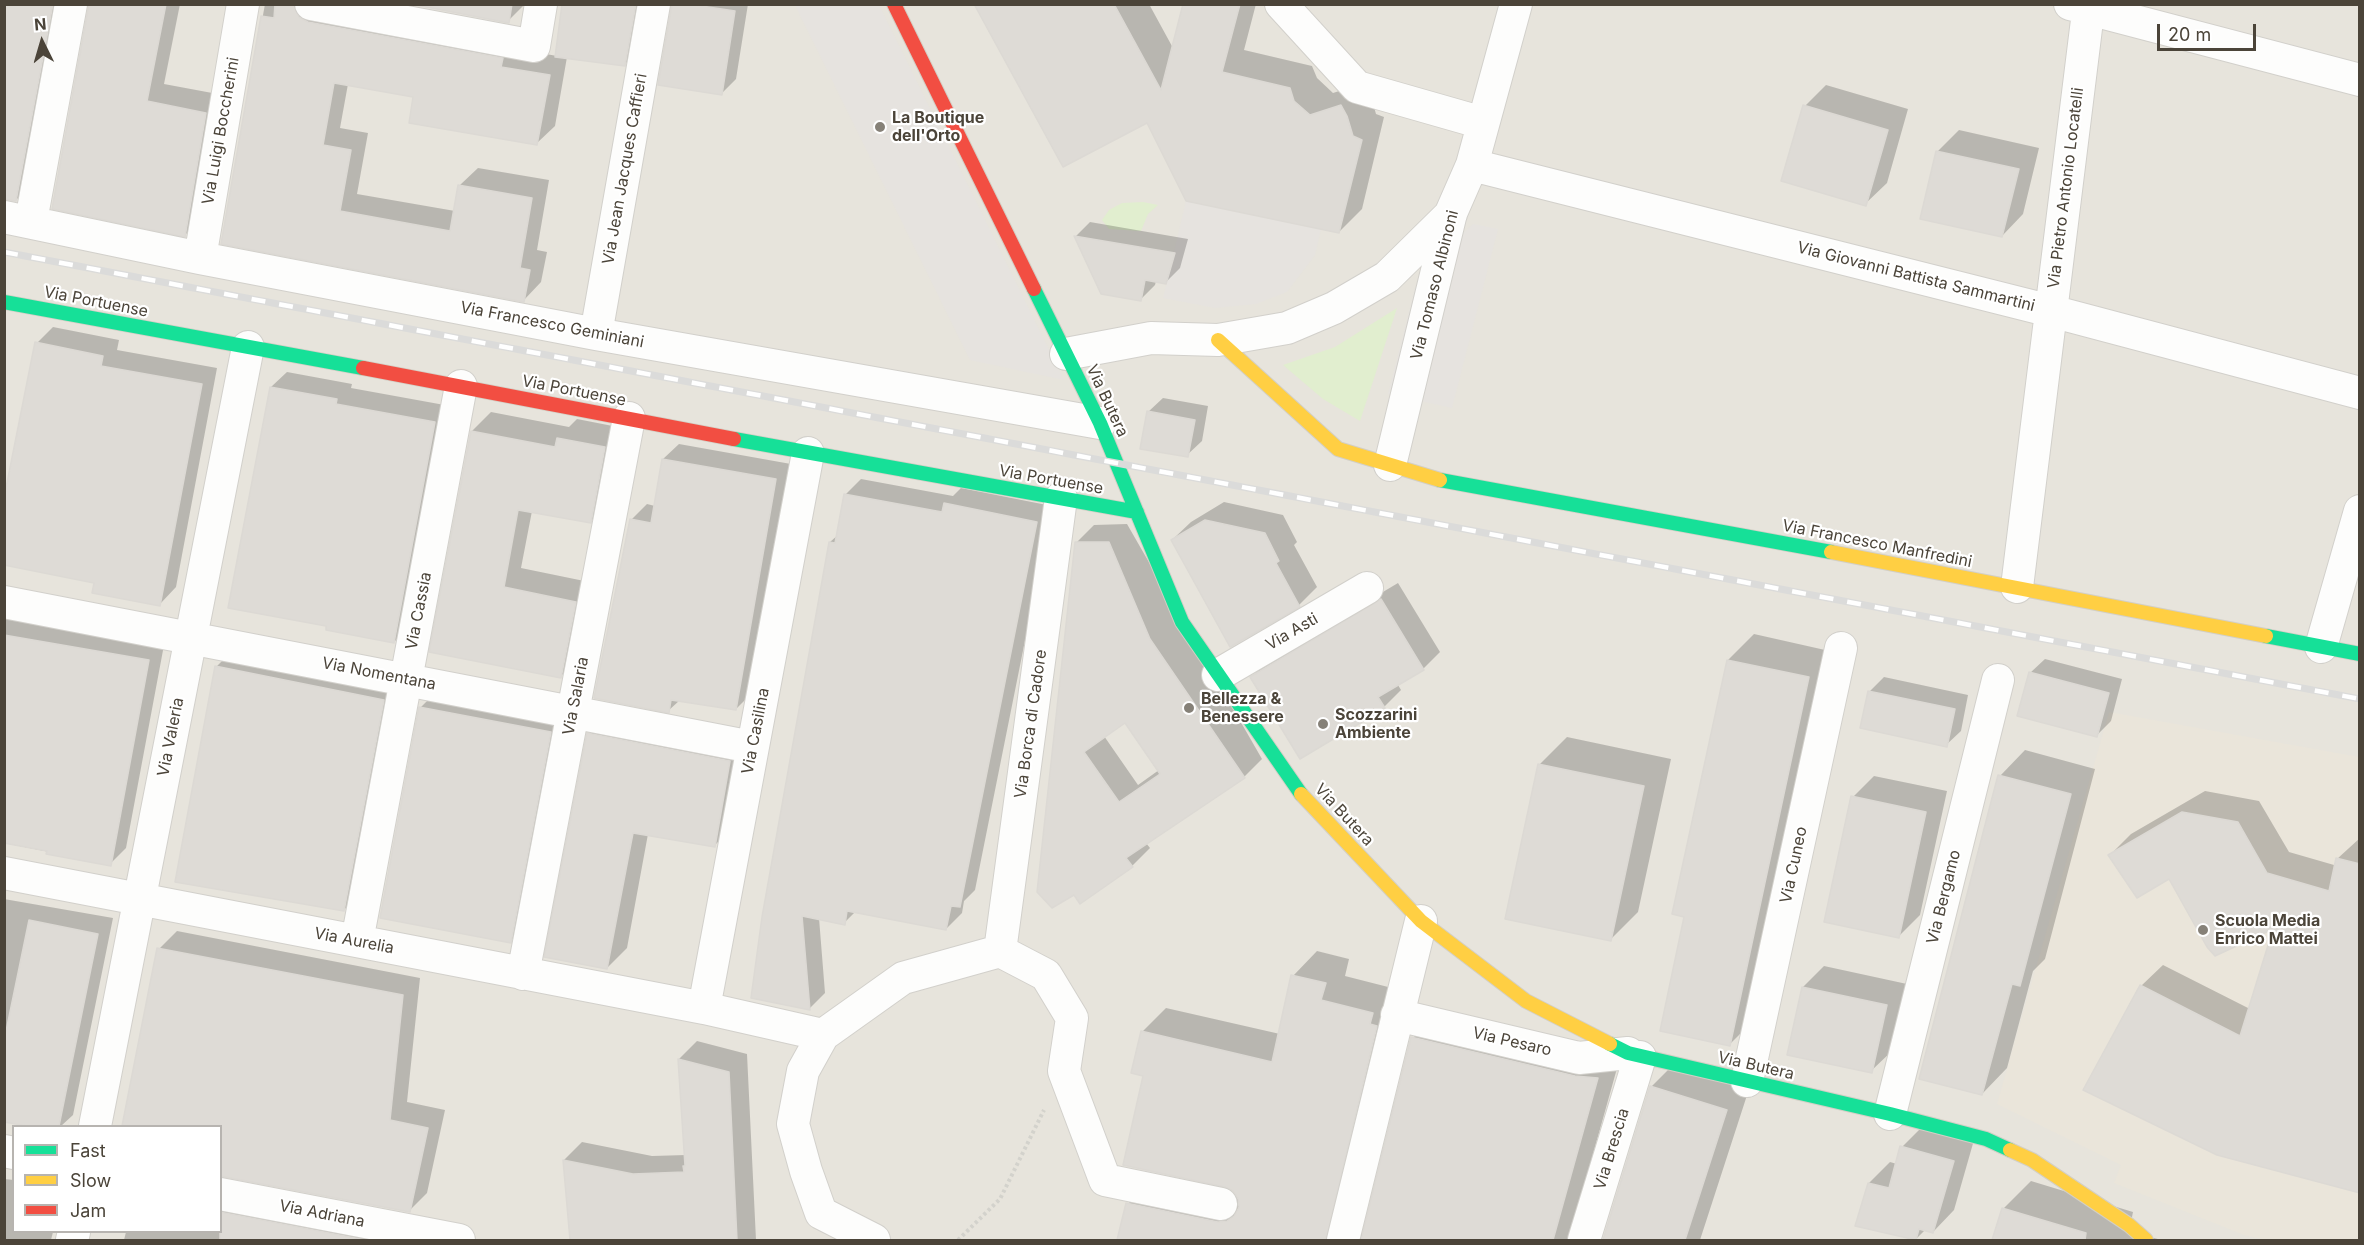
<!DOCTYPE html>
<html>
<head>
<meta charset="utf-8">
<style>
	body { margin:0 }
	#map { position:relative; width:2364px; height:1245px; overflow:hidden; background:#f4f2ee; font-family:Inter,sans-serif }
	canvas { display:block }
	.frame { position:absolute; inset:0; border:6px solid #4b4439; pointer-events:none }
	.legend { position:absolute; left:12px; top:1125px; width:210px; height:108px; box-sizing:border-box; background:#fff; border:2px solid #b7b4b0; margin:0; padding:8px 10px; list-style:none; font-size:18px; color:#4b4439 }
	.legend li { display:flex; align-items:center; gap:12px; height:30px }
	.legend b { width:30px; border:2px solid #b7b4b0 }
	.north { position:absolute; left:12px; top:12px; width:60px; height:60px; -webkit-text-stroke:4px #fff; paint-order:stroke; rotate:355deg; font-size:16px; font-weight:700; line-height:24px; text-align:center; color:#4b4439 }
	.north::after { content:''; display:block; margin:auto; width:21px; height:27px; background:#4b4439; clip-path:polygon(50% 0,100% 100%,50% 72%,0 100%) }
	.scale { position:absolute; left:2157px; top:24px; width:99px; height:27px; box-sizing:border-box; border:3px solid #4b4439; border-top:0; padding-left:8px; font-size:18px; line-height:21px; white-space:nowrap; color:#4b4439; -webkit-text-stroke:4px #fff; paint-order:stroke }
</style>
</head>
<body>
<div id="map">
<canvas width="2364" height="1245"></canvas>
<div class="frame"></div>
<ul class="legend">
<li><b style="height:8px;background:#16e098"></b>Fast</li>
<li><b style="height:8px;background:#ffcf43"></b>Slow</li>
<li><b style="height:8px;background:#f24e42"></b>Jam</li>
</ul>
<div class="north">N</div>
<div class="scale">20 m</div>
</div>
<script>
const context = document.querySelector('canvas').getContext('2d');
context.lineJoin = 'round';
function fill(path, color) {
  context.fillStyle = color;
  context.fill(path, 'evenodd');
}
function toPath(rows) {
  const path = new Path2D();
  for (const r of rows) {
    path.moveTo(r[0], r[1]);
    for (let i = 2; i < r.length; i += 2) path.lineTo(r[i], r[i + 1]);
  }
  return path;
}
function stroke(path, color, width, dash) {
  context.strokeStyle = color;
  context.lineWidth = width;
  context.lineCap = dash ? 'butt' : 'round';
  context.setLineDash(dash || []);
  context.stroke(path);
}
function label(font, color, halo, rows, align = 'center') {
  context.font = font + ' Inter,sans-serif';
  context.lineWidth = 4.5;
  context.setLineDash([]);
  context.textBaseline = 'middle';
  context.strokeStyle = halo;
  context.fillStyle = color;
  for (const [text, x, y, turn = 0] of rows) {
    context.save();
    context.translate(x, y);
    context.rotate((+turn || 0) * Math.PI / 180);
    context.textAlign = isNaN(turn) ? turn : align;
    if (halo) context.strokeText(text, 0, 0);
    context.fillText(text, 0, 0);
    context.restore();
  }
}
const residential = toPath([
	[5,5,2359,5,2359,1240,5,1240],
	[14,1126,220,1126,220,1232,14,1232]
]);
const education = toPath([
	[2109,712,2359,757,2359,1240,2266,1240,2244,1235,2114,1183,2121,1165,1997,1104]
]);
const green = toPath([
	[1143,202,1158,205,1148,214,1141,231,1109,229,1102,220,1109,210,1122,203],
	[1397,308,1360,421,1323,399,1283,365,1335,347]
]);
const parking = toPath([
	[795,5,879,5,1064,380,970,360],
	[1186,201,1321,229,1315,255,1287,292,1256,304,1215,308,1163,298],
	[1473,224,1498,229,1452,408,1388,394,1418,277]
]);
const shadow = toPath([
	[4,4,66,4,34,182,16,200],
	[90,4,180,4,164,84,223,95,203,217,185,235],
	[265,4,326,4,518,49,557,56,564,4,651,5,643,46,624,65,567,57,555,126,537,143,415,96,348,84,340,128,368,133,357,194,455,211,460,185,478,168,549,180,537,250,547,252,541,282,524,300,222,242],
	[419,4,525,4,508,21],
	[672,4,748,4,736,79,722,93],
	[976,4,1149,4,1173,48,1185,4,1256,4,1244,50,1312,66,1317,78,1333,93,1364,83,1370,93,1376,114,1384,117,1362,209,1339,232,1147,120],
	[1826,85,1908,109,1887,183,1865,204,1805,106],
	[1959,130,2039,148,2023,214,2002,236,1938,151],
	[1090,222,1188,239,1180,268,1166,282,1156,281,1155,285,1141,299,1102,292,1076,236],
	[53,327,119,340,117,350,217,368,176,587,160,604,96,582,37,343],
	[287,372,352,384,351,388,450,406,410,626,394,642,271,387],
	[1163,398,1208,406,1202,441,1187,455,1148,412],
	[491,412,569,427,577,419,623,428,609,503,590,522,532,511,521,568,594,583,579,658,561,676,431,651,472,431],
	[679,444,791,464,752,693,736,709,680,700,668,711,631,520,647,504,655,506,663,459],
	[861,479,953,496,961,488,1052,506,975,890,964,901,962,913,946,929,856,911,844,923,819,918,825,993,809,1009,753,997,830,542,838,535,845,495],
	[1224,502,1283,515,1297,542,1294,545,1317,587,1299,605,1172,540,1191,522],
	[1127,524,1262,759,1244,777,1146,843,1150,848,1132,866,1080,901,1076,543,1094,525],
	[1125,721,1159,770,1138,785,1104,736],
	[1398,583,1440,652,1423,669,1398,685,1401,690,1384,707,1252,677,1269,660],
	[4,616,164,645,126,848,110,864,4,843],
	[1754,634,1834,652,1756,1018,1730,1044,1686,916,1728,660],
	[231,652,397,686,358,895,344,910,217,666],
	[2045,659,2122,679,2111,721,2097,735,2030,673],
	[1884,677,1968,695,1961,731,1946,745,1862,727,1870,691],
	[435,693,564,717,524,927,510,941,421,707],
	[608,714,749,742,734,826,714,846,648,834,627,948,607,968,589,734],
	[1567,737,1671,759,1638,912,1610,940,1540,764],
	[2025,750,2095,769,2045,959,2033,971,2007,1068,1982,1094,2000,776],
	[1874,776,1947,791,1920,915,1899,936,1853,797],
	[2205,791,2259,801,2289,852,2334,865,2337,859,2360,838,2360,1188,2141,986,2163,965,2250,1009,2276,926,2170,877,2110,855,2131,834],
	[4,899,113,918,73,1115,61,1126,37,1126,4,1119],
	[177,931,420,978,407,1102,445,1110,427,1193,409,1211,220,1126,123,1126,159,949],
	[1317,951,1349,959,1345,976,1396,989,1354,1229,1364,1234,1413,1038,1437,1013,1621,1054,1569,1240,1119,1240,1128,1204,1152,1179,1239,1197,1145,1075,1142,1032,1166,1008,1280,1034,1293,976],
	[1824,966,1907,984,1893,1050,1871,1071,1803,987],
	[697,1041,747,1054,756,1240,571,1240,564,1160,582,1142,652,1156,686,1155,679,1059],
	[1675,1063,1750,1086,1700,1240,1604,1240,1651,1087],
	[1923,1126,1974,1140,1954,1210,1933,1232,1925,1230,1915,1240,1857,1225,1869,1183,1890,1162,1897,1164,1902,1147],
	[4,1179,14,1180,14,1232,53,1232,51,1240,4,1240],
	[2031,1181,2133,1212,2129,1232,2162,1240,1994,1240,2003,1209],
	[220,1203,424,1240,124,1240,126,1232,220,1232]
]);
const building = toPath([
	[4,4,53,4,16,201,4,199,4,4],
	[89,4,166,4,147,101,206,113,185,237,52,209,89,4],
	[275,4,294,4,299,17,308,22,503,58,501,67,550,75,537,145,409,123,413,97,334,83,323,145,351,150,340,211,450,231,458,185,532,198,520,268,530,270,524,302,221,244,261,16,274,18,275,4],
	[411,4,512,4,509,23,411,4],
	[562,4,636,4,625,66,555,57,562,4],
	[672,4,688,4,735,11,722,95,658,85,672,4],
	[974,4,1114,4,1161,90,1183,4,1240,4,1222,72,1290,88,1294,101,1310,115,1341,105,1347,116,1353,136,1362,140,1339,233,1186,201,1147,123,1063,167,974,4],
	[1803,105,1888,130,1866,206,1781,181,1803,105],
	[1936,151,2019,169,2002,237,1920,219,1936,151],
	[1074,236,1175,253,1166,284,1145,280,1141,301,1101,294,1074,236],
	[35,342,103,356,101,366,202,384,160,606,92,593,94,583,4,565,4,498,35,342],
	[270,387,337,399,336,404,435,422,394,643,326,630,326,626,228,608,270,387],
	[1147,411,1195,420,1188,457,1140,449,1147,411],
	[471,431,555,447,557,438,605,447,591,523,518,510,504,587,576,602,561,678,429,652,471,431],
	[662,459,776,479,736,710,671,700,669,713,594,698,630,519,651,523,662,459],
	[844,494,942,512,944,503,1037,522,960,907,951,906,946,930,847,911,845,925,802,916,810,1010,751,998,762,917,829,542,835,543,844,494],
	[1205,520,1265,533,1279,561,1276,563,1300,607,1230,647,1171,540,1205,520],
	[1075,542,1109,542,1150,639,1245,778,1126,858,1133,867,1080,904,1074,895,1052,908,1037,892,1075,542],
	[1125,723,1160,774,1119,802,1084,752,1125,723],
	[1381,599,1424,670,1378,697,1385,708,1300,759,1250,677,1381,599],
	[4,635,149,660,111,866,46,854,47,851,4,843,4,635],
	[1727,660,1809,677,1730,1046,1660,1031,1684,917,1672,914,1727,660],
	[215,666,384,700,344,911,175,882,215,666],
	[2029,672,2109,693,2097,737,2017,716,2029,672],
	[1868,691,1955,709,1947,747,1860,728,1868,691],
	[419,707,551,732,511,943,380,918,419,707],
	[587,733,730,761,715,847,633,833,607,969,544,957,587,733],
	[1538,764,1644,786,1611,941,1505,919,1538,764],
	[1998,775,2071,794,2020,986,2012,984,1982,1095,1919,1079,1998,775],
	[1851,796,1926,812,1899,938,1824,922,1851,796],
	[2182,812,2238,822,2267,873,2329,891,2336,858,2360,864,2360,1193,2217,1155,2083,1090,2140,985,2240,1036,2273,929,2215,956,2207,947,2169,879,2137,898,2108,855,2182,812],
	[29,920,98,934,59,1126,27,1126,4,1122,4,1041,29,920],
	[157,948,403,995,390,1120,428,1128,410,1212,220,1176,220,1126,122,1126,157,948],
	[1291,975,1326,983,1321,1000,1373,1013,1370,1024,1377,1026,1326,1240,1117,1240,1126,1203,1218,1222,1227,1221,1234,1216,1239,1207,1238,1199,1233,1191,1225,1187,1123,1165,1143,1076,1131,1073,1141,1031,1272,1062,1291,975],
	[1802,987,1887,1005,1872,1073,1787,1055,1802,987],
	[1411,1037,1575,1076,1598,1078,1553,1240,1361,1240,1411,1037],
	[678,1059,729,1072,737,1240,570,1240,563,1160,633,1174,684,1172,683,1166,685,1166,678,1059],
	[1650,1086,1727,1110,1685,1240,1603,1240,1650,1086],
	[1900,1146,1954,1161,1933,1233,1919,1229,1916,1240,1855,1226,1868,1183,1889,1188,1900,1146],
	[2002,1208,2086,1233,2085,1240,1992,1240,2002,1208],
	[220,1212,366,1240,220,1240,220,1212]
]);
const path = toPath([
	[958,1240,1000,1199,1044,1110]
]);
const street = toPath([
	[311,4,534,46,541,4],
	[1281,4,1357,87,1483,123],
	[2070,4,2360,80],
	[1472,165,2051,311,2360,393],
	[4,217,200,258,596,334,1100,423],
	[31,221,71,4],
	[200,258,243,4],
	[596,334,654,4],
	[1066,354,1151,338,1218,340,1287,328,1334,308,1387,277,1451,214],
	[1390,465,1451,213,1472,165,1516,4],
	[2017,587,2089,4],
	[4,602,752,747],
	[2321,647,2360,511],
	[1218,675,1367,588],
	[4,873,704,1008,823,1035],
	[357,941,461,386],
	[1000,951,1046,975,1072,1018,1064,1071,1105,1180,1221,1204],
	[523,974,629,418],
	[704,1008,808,453],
	[1397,1015,1579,1058,1628,1053],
	[1747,1081,1841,648],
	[1890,1114,1998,680],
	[95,1126,248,347],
	[4,1151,14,1153],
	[220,1194,459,1240],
	[72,1240,74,1232],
	[874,1240,821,1213,806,1171,793,1124,803,1071,823,1035,903,978,1000,951,1061,498],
	[1343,1240,1421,921],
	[1584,1240,1640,1057]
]);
const fast = toPath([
	[1034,289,1100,423,1182,622,1301,794],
	[4,302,363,368],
	[734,439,1137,512],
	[1440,480,1831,552],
	[2266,636,2360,654],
	[1610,1044,1628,1053,1890,1114,1986,1139,2010,1150]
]);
const slow = toPath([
	[1218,340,1338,449,1440,480],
	[1831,552,2266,636],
	[1301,794,1421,921,1526,1001,1610,1044],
	[2010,1150,2032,1160,2129,1225,2146,1240]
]);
const jam = toPath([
	[894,4,1034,289],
	[363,368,734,439]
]);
const rail = toPath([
	[4,252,2360,699]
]);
const markers = [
	[880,127,6,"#868178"],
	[1189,708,6,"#868178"],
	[1323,724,6,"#868178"],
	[2203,930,6,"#868178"]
];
const poiNames = [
	["La Boutique",892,118],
	["dell'Orto",892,136],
	["Bellezza &",1201,699],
	["Benessere",1201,717],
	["Scozzarini",1335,715],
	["Ambiente",1335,733],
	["Scuola Media",2215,921],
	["Enrico Mattei",2215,939]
];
const streetNames = [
	["Via Luigi Boccherini",221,131,-80],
	["Via Jean Jacques Caffieri",625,169,-80],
	["Via Pietro Antonio Locatelli",2066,188,-83],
	["Via Giovanni Battista Sammartini",1916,277,14],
	["Via Tomaso Albinoni",1435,285,-76],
	["Via Portuense",96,302,11],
	["Via Francesco Geminiani",552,325,11],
	["Via Portuense",574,391,11],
	["Via Butera",1107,401,65],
	["Via Portuense",1051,480,10],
	["Via Francesco Manfredini",1877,544,11],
	["Via Cassia",419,611,-79],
	["Via Asti",1292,632,-30],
	["Via Nomentana",379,674,11],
	["Via Salaria",576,696,-79],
	["Via Borca di Cadore",1031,724,-82],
	["Via Casilina",756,731,-79],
	["Via Valeria",171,737,-79],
	["Via Butera",1344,815,47],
	["Via Cuneo",1794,865,-78],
	["Via Bergamo",1944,897,-76],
	["Via Aurelia",354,941,11],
	["Via Pesaro",1512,1042,13],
	["Via Butera",1756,1066,13],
	["Via Brescia",1612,1149,-73],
	["Via Adriana",322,1214,11]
];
fill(residential, '#e7e4dc');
fill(education, '#eae5da');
fill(green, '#e1eecf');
fill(parking, '#e6e3df');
fill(shadow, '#0003');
fill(building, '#dedbd6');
stroke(building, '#dcd9d4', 1.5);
stroke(street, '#d2d0cb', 34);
stroke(fast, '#d3cfc5', 16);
stroke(slow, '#d3cfc5', 16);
stroke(jam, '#d3cfc5', 16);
stroke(path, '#d3d2cc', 4, [3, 3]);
stroke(street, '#fdfdfc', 32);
stroke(fast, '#16e098', 14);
stroke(slow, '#ffcf43', 14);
stroke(jam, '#f24e42', 14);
stroke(rail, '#dbdbda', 7);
stroke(rail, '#fff', 4.5, [14]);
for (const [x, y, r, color] of markers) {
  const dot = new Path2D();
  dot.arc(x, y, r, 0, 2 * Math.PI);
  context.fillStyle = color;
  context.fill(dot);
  stroke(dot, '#fff', 2);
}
label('bold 16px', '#4b4439', '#fff', poiNames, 'left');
label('16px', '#4b4439', '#fff', streetNames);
</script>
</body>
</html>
